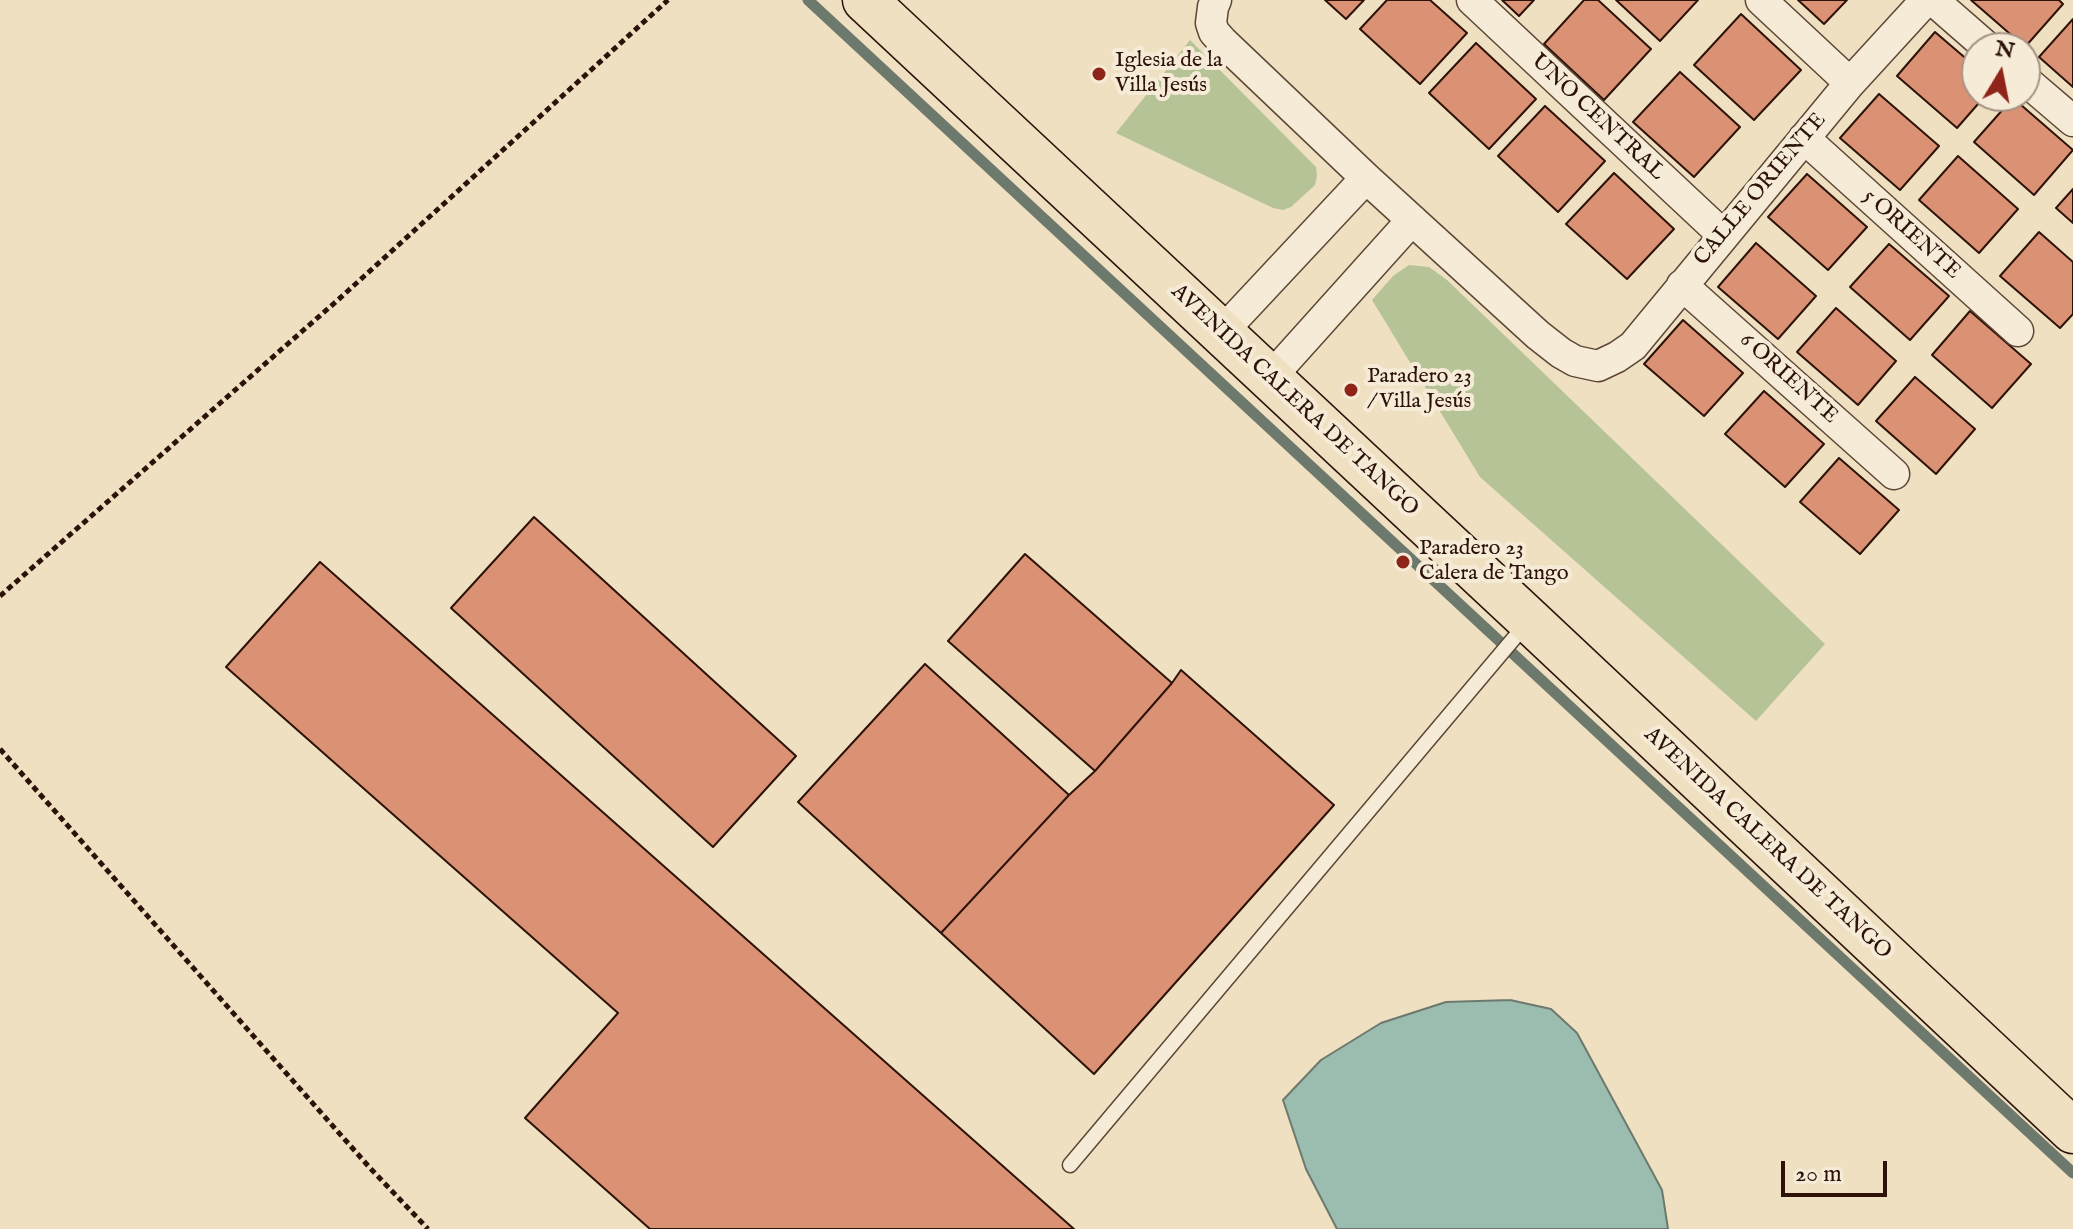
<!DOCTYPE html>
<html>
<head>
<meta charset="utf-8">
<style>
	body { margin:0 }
	#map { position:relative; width:2073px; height:1229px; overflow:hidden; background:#efe0c2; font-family:"IM FELL English",serif }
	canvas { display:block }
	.north { position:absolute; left:1961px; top:32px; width:80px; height:80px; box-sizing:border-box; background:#f5ebd7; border:2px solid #a59484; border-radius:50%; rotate:10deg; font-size:22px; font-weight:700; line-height:32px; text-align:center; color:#2c1208 }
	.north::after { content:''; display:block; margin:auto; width:28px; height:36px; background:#8f2418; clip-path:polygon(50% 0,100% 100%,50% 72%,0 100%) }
	.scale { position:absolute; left:1781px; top:1161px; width:106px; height:36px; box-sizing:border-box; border:4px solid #2c1208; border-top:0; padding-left:10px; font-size:24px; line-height:28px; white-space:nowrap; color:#2c1208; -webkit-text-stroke:6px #f5ebd7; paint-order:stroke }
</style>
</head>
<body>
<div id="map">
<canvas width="2073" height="1229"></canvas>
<div class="north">N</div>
<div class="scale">20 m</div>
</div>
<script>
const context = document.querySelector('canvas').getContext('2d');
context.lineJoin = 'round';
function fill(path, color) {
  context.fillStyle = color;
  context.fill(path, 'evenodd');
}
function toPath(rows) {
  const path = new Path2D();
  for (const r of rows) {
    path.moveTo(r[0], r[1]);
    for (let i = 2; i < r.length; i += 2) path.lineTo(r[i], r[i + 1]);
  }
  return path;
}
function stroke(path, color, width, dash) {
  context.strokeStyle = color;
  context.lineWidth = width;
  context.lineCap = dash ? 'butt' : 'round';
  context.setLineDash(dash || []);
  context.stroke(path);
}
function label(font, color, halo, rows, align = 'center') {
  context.font = font + ' "IM FELL English",serif';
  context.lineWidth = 8;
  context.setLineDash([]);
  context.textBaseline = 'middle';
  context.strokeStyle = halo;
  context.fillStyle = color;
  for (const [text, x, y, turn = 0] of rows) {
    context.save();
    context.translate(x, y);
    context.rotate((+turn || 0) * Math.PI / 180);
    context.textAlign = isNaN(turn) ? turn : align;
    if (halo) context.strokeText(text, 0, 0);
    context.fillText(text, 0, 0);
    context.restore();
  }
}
const green = toPath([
	[1190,40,1316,167,1317,176,1315,185,1291,207,1283,210,1273,208,1116,133],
	[1409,265,1429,267,1447,280,1825,644,1756,721,1480,477,1372,300,1393,276]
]);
const water = toPath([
	[1510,1000,1551,1009,1577,1033,1662,1190,1668,1229,1337,1229,1306,1169,1283,1100,1321,1060,1381,1023,1446,1002,1510,1000]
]);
const stream = toPath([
	[808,0,2073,1173]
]);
const building = toPath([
	[1325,0,1364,0,1346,19,1325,0],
	[1387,0,1430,0,1467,33,1420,84,1360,29,1387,0],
	[1502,0,1534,0,1519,16,1502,0],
	[1584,0,1598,0,1651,49,1604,100,1544,44,1584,0],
	[1616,0,1698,0,1660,41,1616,0],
	[1798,0,1847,0,1824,24,1798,0],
	[1971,0,2059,0,2063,4,2025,47,1971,0],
	[1741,14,1801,70,1754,120,1694,65,1741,14],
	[2073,19,2073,87,2039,57,2073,19],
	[1935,32,1977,68,1977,96,1985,96,1957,128,1897,76,1935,32],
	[1476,43,1536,99,1489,149,1429,93,1476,43],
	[1680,72,1740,127,1694,177,1633,122,1680,72],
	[1879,94,1939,146,1900,190,1840,138,1879,94],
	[2013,98,2073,150,2034,195,1974,142,2013,98],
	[1545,106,1605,161,1558,212,1498,156,1545,106],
	[1958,156,2018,209,1979,253,1919,200,1958,156],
	[1614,173,1674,229,1627,279,1566,224,1614,173],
	[1807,174,1867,227,1828,270,1768,217,1807,174],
	[2073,189,2073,223,2056,208,2073,189],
	[2039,232,2073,262,2073,314,2060,328,2000,276,2039,232],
	[1756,243,1816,296,1778,339,1718,287,1756,243],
	[1889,244,1949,296,1910,340,1850,287,1889,244],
	[1836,308,1896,361,1858,405,1797,352,1836,308],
	[1970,311,2031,364,1992,408,1932,355,1970,311],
	[1683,320,1743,373,1704,416,1644,364,1683,320],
	[1915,377,1975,429,1936,474,1876,421,1915,377],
	[1764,391,1824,444,1785,487,1725,434,1764,391],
	[1839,458,1899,510,1860,554,1800,502,1839,458],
	[534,517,796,756,713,847,451,608,534,517],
	[1025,554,1172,683,1095,771,948,641,1025,554],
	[320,562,1074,1229,650,1229,525,1118,618,1013,226,667,320,562],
	[925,664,1069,795,941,933,798,802,925,664],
	[1181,670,1334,805,1094,1074,941,933,1069,795,1095,771,1172,683,1181,670]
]);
const path = toPath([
	[0,596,339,299,668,0],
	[0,749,370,1168,428,1229]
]);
const service = toPath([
	[1070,1165,1526,624]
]);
const minor = toPath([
	[1216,0,1213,7,1211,23,1214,32,1222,41,1366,178,1538,335,1561,353,1575,361,1598,366,1617,357,1633,346,1850,83,1926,0],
	[1472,0,1723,235],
	[1761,0,1850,83],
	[1933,0,1988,48],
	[2025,80,2073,121],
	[1804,138,2018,331],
	[1682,285,1894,474],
	[1221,333,1366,178],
	[1270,378,1412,220]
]);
const primary = toPath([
	[865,0,1529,620,2073,1131]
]);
const markers = [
	[1099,74,8,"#8f2418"],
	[1351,390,8,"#8f2418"],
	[1403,562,8,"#8f2418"]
];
const poiNames = [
	["Iglesia de la",1115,61],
	["Villa Jesús",1115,86],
	["Paradero 23",1367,377],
	["/ Villa Jesús",1367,402],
	["Paradero 23",1419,549],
	["Calera de Tango",1419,574]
];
const streetNames = [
	["UNO CENTRAL",1597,118,43],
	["CALLE ORIENTE",1761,190,-50],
	["5 ORIENTE",1911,235,42],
	["6 ORIENTE",1788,379,42],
	["AVENIDA CALERA DE TANGO",1294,401,43],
	["AVENIDA CALERA DE TANGO",1767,844,43]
];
fill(green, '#b5c397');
fill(water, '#9abdb0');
stroke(water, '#6e796d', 2);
stroke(stream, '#6e796d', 11);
fill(building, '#db9174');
stroke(building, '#2c1208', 2);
stroke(service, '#5d4636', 17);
stroke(minor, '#5d4636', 33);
stroke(primary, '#2c1208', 47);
stroke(path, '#2c1208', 5, [6, 4]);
stroke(service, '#f5ebd7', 14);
stroke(minor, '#f5ebd7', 30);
stroke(primary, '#efe0c2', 44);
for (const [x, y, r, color] of markers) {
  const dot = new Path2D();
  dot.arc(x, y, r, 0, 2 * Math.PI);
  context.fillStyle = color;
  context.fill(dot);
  stroke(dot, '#f5ebd7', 3);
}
label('22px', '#2c1208', '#f5ebd7', poiNames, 'left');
label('22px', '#2c1208', '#f5ebd7', streetNames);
</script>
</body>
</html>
